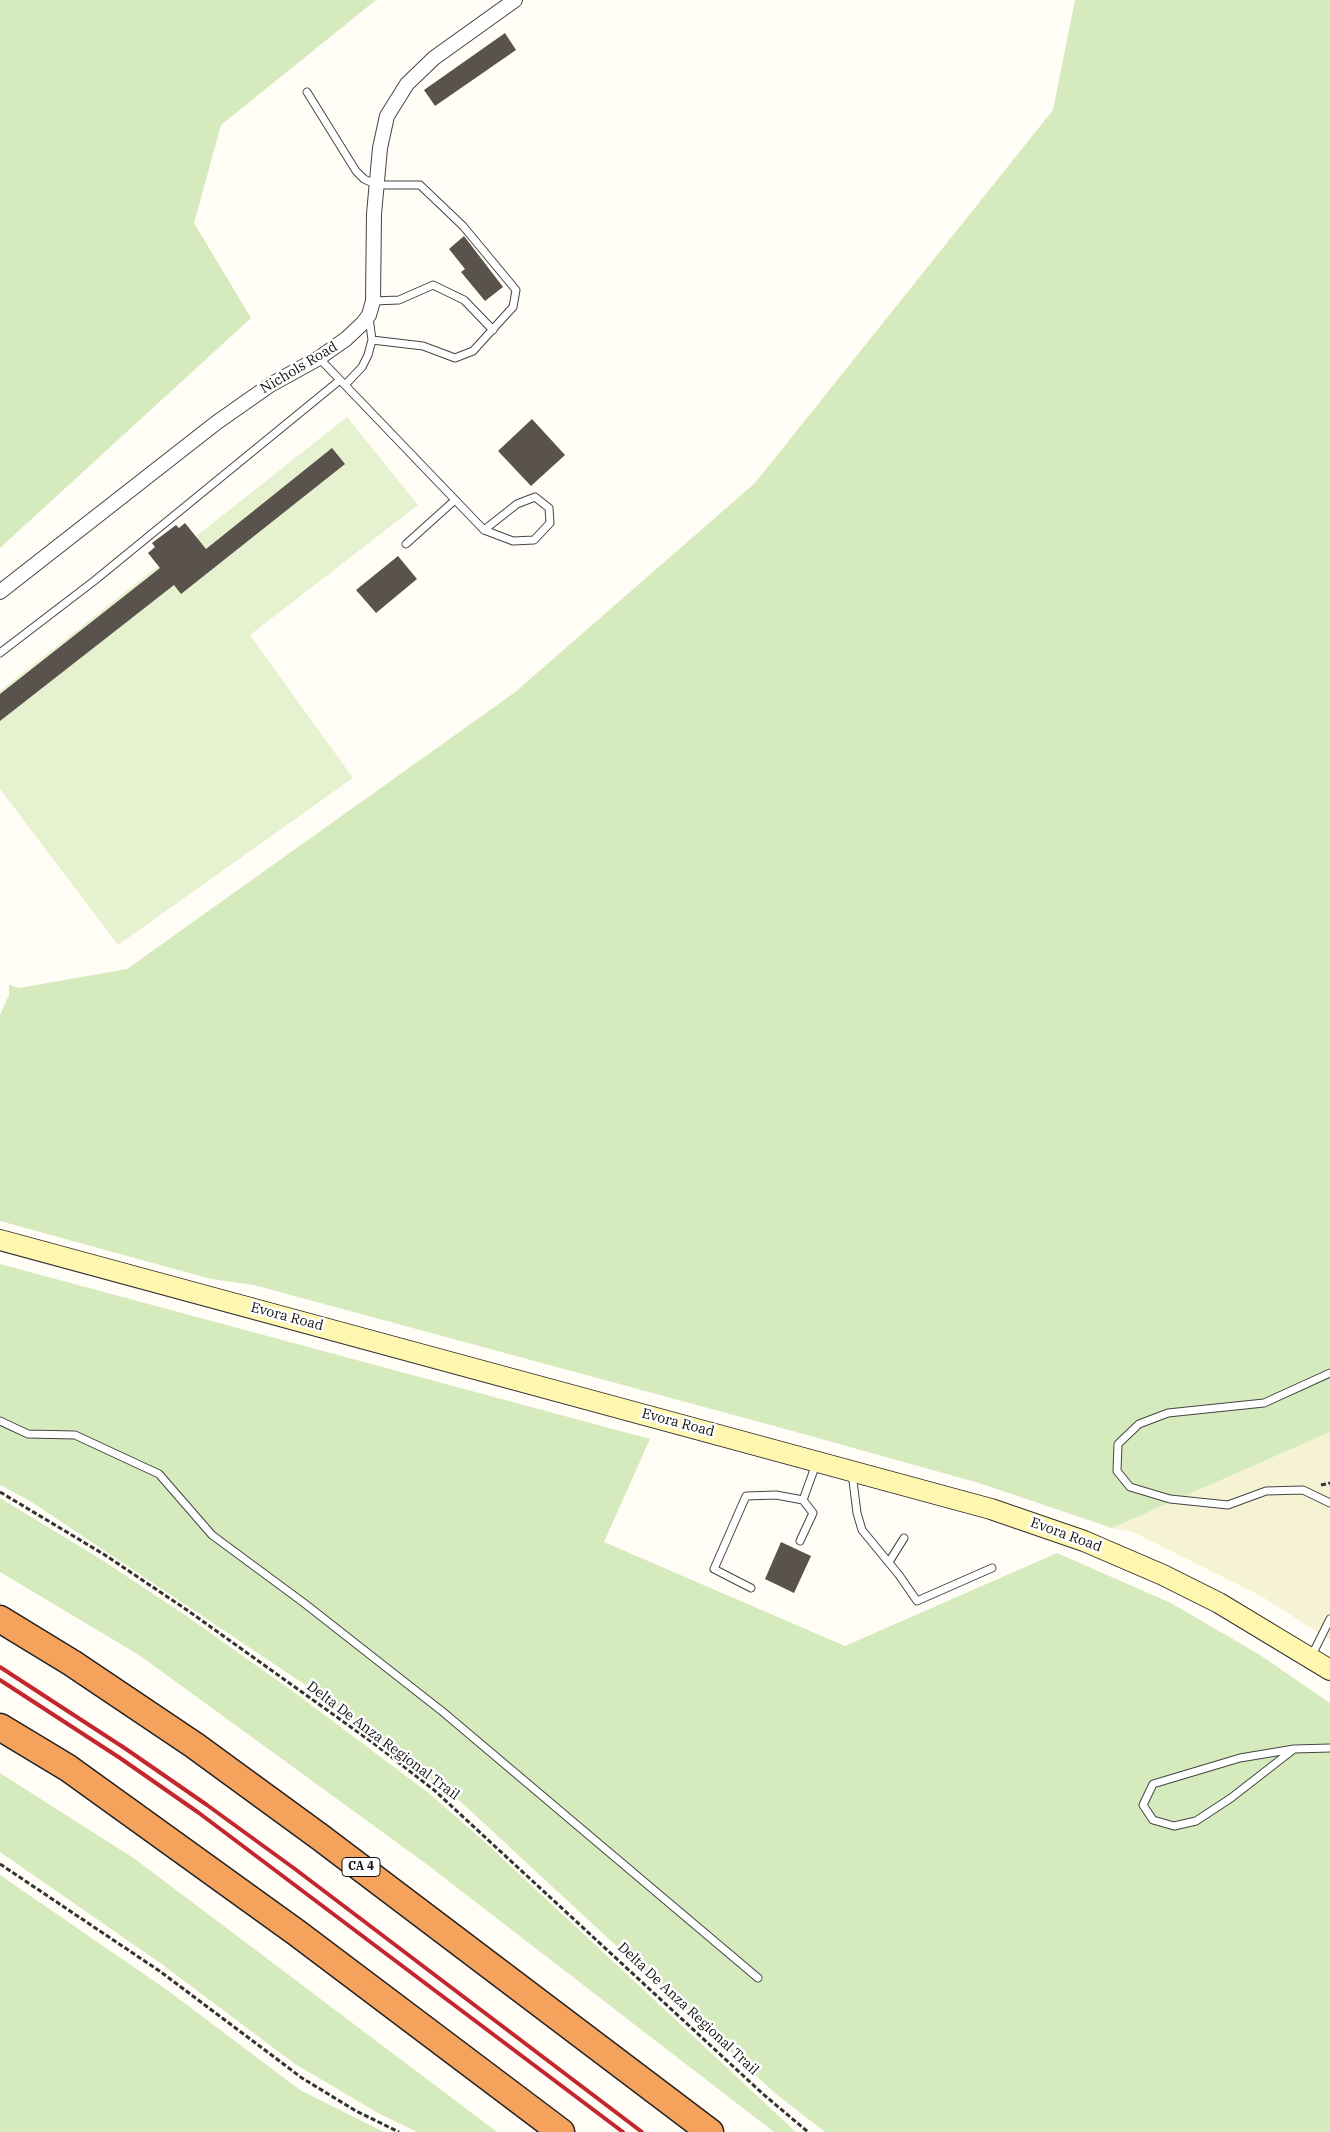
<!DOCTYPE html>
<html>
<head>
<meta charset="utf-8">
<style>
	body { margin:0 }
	canvas { display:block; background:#fffdf5 }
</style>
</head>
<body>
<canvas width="1330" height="2132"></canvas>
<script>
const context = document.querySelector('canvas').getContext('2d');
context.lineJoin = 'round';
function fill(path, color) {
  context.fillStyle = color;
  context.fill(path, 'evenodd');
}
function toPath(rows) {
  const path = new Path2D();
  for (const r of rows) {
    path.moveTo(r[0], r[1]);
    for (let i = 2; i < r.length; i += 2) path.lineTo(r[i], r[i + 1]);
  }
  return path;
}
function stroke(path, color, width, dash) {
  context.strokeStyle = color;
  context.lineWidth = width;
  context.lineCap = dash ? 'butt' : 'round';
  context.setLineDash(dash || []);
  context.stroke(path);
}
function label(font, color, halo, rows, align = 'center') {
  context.font = font + ' "IBM Plex Serif",serif';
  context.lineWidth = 5;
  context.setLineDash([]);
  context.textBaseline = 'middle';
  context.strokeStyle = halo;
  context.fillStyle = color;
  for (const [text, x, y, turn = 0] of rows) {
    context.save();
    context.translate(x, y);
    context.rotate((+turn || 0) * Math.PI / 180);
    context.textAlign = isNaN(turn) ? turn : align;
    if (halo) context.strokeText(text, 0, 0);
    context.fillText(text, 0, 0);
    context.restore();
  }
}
const farmland = toPath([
	[1330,1432,1330,1640,1261,1596,1133,1532,1112,1528]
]);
const green = toPath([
	[0,0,376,0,221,125,194,223,251,318,0,548],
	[1075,0,1330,0,1330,1432,1112,1528,979,1483,789,1430,254,1285,211,1279,0,1221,0,1015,9,995,9,985,19,988,127,969,514,693,755,483,1053,110],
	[0,1264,650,1439,604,1542,845,1646,1057,1553,1171,1603,1260,1655,1330,1703,1330,2132,825,2132,776,2094,461,1802,304,1684,30,1501,0,1485],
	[0,1498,102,1560,185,1615,298,1695,430,1794,487,1844,796,2132,774,2132,425,1863,139,1655,0,1572],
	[0,1773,135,1859,497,2132,417,2132,378,2113,295,2064,163,1965,0,1852],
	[0,1875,170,1992,300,2090,384,2132,0,2132]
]);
const pitch = toPath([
	[347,417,418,505,250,635,353,778,118,945,0,789,0,691]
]);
const building = toPath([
	[505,33,516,50,435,106,424,90],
	[464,236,503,287,485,301,461,272,465,269,449,249],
	[532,419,565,455,531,486,498,451],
	[332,448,345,464,181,594,174,585,0,721,0,694,160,568,148,553,155,547,152,543,176,525,179,528,185,523,206,549],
	[398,556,417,579,376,613,356,590],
	[781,1542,811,1556,794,1593,765,1579]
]);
const path = toPath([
	[1321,1485,1330,1483],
	[0,1492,105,1555,187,1610,376,1745,434,1790,763,2094,808,2132],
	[0,1864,161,1972,302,2078,356,2111,399,2132]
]);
const lane = toPath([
	[307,92,356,171,364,179,377,185,420,185,463,226,516,290,513,307,473,351,455,358,423,346,372,340],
	[373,301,399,300,433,285,464,300,493,330],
	[319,358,484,530,513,541,534,540,550,523,549,508,535,497,517,504,484,530],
	[345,385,362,367,368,355,372,340,369,317],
	[406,544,455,500],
	[0,653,94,581,340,380],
	[1330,1373,1264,1403,1168,1413,1139,1424,1118,1444,1117,1471,1130,1487,1170,1499,1228,1505,1266,1491,1303,1490,1330,1503],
	[0,1421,28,1434,75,1435,159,1474,212,1535,304,1603,443,1712,758,1978],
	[852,1473,857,1513,862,1530,899,1575,917,1601,992,1568],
	[800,1541,813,1513,803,1500,816,1464],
	[889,1562,904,1538],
	[751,1588,714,1569,746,1496,776,1495,803,1500],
	[1311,1657,1330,1619],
	[1294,1749,1231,1798,1196,1821,1174,1826,1153,1820,1143,1805,1153,1784,1240,1758,1294,1749,1330,1748]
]);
const street = toPath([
	[0,592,216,423,270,385,319,358,346,339,363,323,369,315,373,301,374,214,380,148,387,116,407,84,434,58,515,0]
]);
const secondary = toPath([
	[0,1240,991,1509,1084,1541,1163,1575,1219,1603,1330,1670]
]);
const highway = toPath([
	[0,1619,72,1663,194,1745,320,1837,710,2132],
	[0,1727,68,1768,297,1933,561,2132]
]);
const rail = toPath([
	[0,1667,126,1749,207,1805,295,1869,642,2132],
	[0,1680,120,1758,199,1813,623,2132]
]);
const shields = [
	[361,1867,38]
];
const shieldNames = [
	["CA 4",361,1867]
];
const streetNames = [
	["Nichols Road",299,368,-31],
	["Evora Road",287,1317,15],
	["Evora Road",678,1423,15],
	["Evora Road",1066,1535,20],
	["Delta De Anza Regional Trail",383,1741,37],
	["Delta De Anza Regional Trail",688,2009,43]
];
fill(farmland, '#f6f3d4');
fill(green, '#d5ebbd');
fill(pitch, '#e6f2cf');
fill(building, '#5a524d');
stroke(lane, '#444', 9);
stroke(street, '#444', 16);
stroke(secondary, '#333', 22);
stroke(highway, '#222', 29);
stroke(path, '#333', 3, [5, 2.5]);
stroke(lane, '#fff', 7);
stroke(street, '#fff', 14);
stroke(secondary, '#fff6b0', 20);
stroke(highway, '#f5a25d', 26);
stroke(rail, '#c4262e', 4);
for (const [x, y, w] of shields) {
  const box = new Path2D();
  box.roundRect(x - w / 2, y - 9.5, w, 19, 4);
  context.fillStyle = '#fff';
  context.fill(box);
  stroke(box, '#111', 1);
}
label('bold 12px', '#111', null, shieldNames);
label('14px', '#111', '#fff', streetNames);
</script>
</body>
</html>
